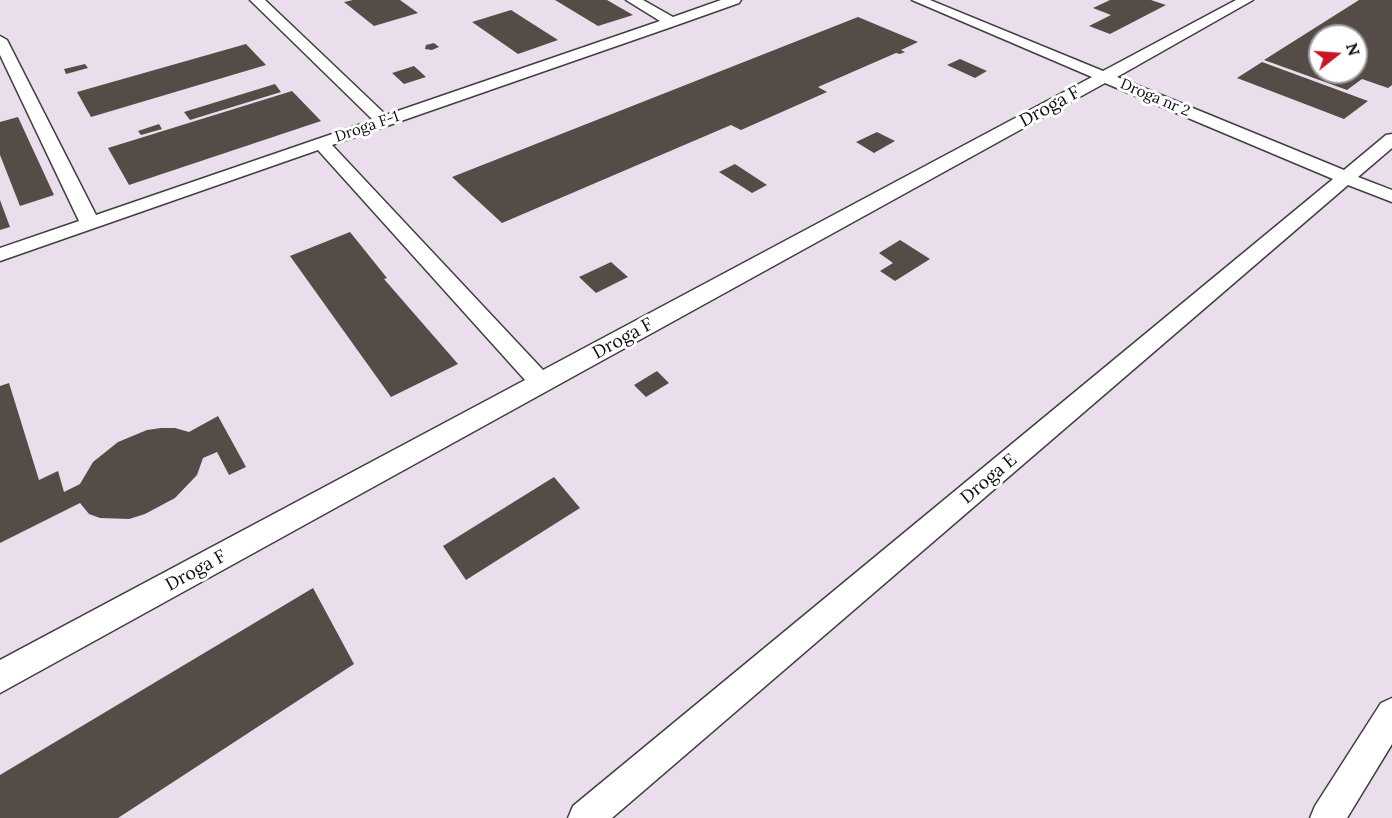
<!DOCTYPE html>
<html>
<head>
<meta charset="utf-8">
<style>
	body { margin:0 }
	#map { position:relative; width:1392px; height:818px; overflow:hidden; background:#fffaea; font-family:Lora,serif }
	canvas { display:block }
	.north { position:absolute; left:1308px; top:24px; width:60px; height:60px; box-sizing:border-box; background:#fff; border:2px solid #9e9e9e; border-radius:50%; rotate:73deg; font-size:16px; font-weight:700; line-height:24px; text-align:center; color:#0c0c0c }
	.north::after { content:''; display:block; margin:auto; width:21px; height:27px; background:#c91627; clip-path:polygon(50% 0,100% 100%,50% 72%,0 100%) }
</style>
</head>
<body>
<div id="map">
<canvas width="1392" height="818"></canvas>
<div class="north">N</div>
</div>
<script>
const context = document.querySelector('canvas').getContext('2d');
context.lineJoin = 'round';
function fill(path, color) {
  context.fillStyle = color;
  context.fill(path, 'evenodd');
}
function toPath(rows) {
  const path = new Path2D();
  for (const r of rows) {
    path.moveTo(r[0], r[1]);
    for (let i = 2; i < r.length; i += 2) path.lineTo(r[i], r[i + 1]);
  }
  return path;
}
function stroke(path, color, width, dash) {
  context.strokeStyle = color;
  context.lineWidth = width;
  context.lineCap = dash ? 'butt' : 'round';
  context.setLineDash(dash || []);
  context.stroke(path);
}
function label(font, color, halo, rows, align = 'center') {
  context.font = font + ' Lora,serif';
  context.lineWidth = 6;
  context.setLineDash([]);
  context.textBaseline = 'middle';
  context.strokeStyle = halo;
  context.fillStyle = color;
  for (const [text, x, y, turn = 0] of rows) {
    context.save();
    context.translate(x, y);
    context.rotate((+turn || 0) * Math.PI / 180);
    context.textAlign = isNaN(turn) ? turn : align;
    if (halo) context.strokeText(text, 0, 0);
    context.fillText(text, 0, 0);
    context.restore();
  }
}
const industrial = toPath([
	[0,0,1392,0,1392,818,0,818],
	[1320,36,1356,36,1356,72,1320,72]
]);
const building = toPath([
	[353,0,400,0,418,13,374,26,344,2],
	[555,0,607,0,633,15,598,26],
	[1110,0,1151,0,1166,5,1110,34,1089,26,1111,15,1093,8],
	[1359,0,1392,0,1392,85,1388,88,1362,79,1347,90,1264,60],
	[1320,36,1356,36,1356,72,1320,72],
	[511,10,558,40,518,54,472,22],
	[858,17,918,42,901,50,905,52,900,54,896,53,818,87,827,92,741,130,731,125,502,223,452,177],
	[434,43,439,47,432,50,425,49,426,45],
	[246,44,266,65,91,117,77,92],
	[960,59,987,71,975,78,947,65],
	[1262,62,1368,101,1344,119,1237,78],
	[85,64,88,68,66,74,64,69],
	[414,66,426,77,404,84,392,73],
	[275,84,281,92,190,120,184,112],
	[292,91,321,121,129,185,108,148],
	[18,117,54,195,20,206,0,155,0,122],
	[159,124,162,129,141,135,138,131],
	[877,132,895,141,874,153,856,142],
	[735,164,767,185,752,193,719,172],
	[0,200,10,227,0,230],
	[350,232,387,278,384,279,458,364,391,397,290,256],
	[900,240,930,259,895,281,880,271,893,263,879,253],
	[611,262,628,277,596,293,579,277],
	[657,371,669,383,646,397,634,385],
	[9,383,39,480,58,471,64,492,80,484,93,462,118,442,147,430,161,428,175,428,189,432,218,416,246,467,229,475,217,452,203,458,197,475,175,498,145,514,129,519,100,518,89,514,80,503,0,543,0,386],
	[554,477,580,508,466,580,443,546],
	[313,588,354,664,118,818,0,818,0,775]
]);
const service = toPath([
	[250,0,265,0,386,115,660,21,626,0,643,0,673,17,721,0,741,0,739,3,677,25,332,145,543,370,1092,77,912,0,930,0,1103,71,1236,0,1253,0,1117,77,1344,170,1386,135,1392,134,1392,148,1358,177,1392,190,1392,202,1348,185,612,818,568,818,573,806,1333,179,1105,83,0,693,0,660,525,380,318,150,0,261,0,248,79,221,0,55,0,36,7,40,96,215,373,120,250,0],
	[1392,698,1392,744,1347,818,1310,818,1315,806,1381,703,1392,698]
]);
const farStreetnames = [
	["Droga nr 2",1155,98,23],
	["Droga F-1",367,127,-19]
];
const streetNames = [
	["Droga F",1050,107,-29],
	["Droga F",623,339,-29],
	["Droga E",989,479,-40],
	["Droga F",196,571,-29]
];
fill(industrial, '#eadeec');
fill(building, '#554c47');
stroke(service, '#3f3f3f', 3);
fill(service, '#fff');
label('15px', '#0c0c0c', '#fff', farStreetnames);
label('18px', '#0c0c0c', '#fff', streetNames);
</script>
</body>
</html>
